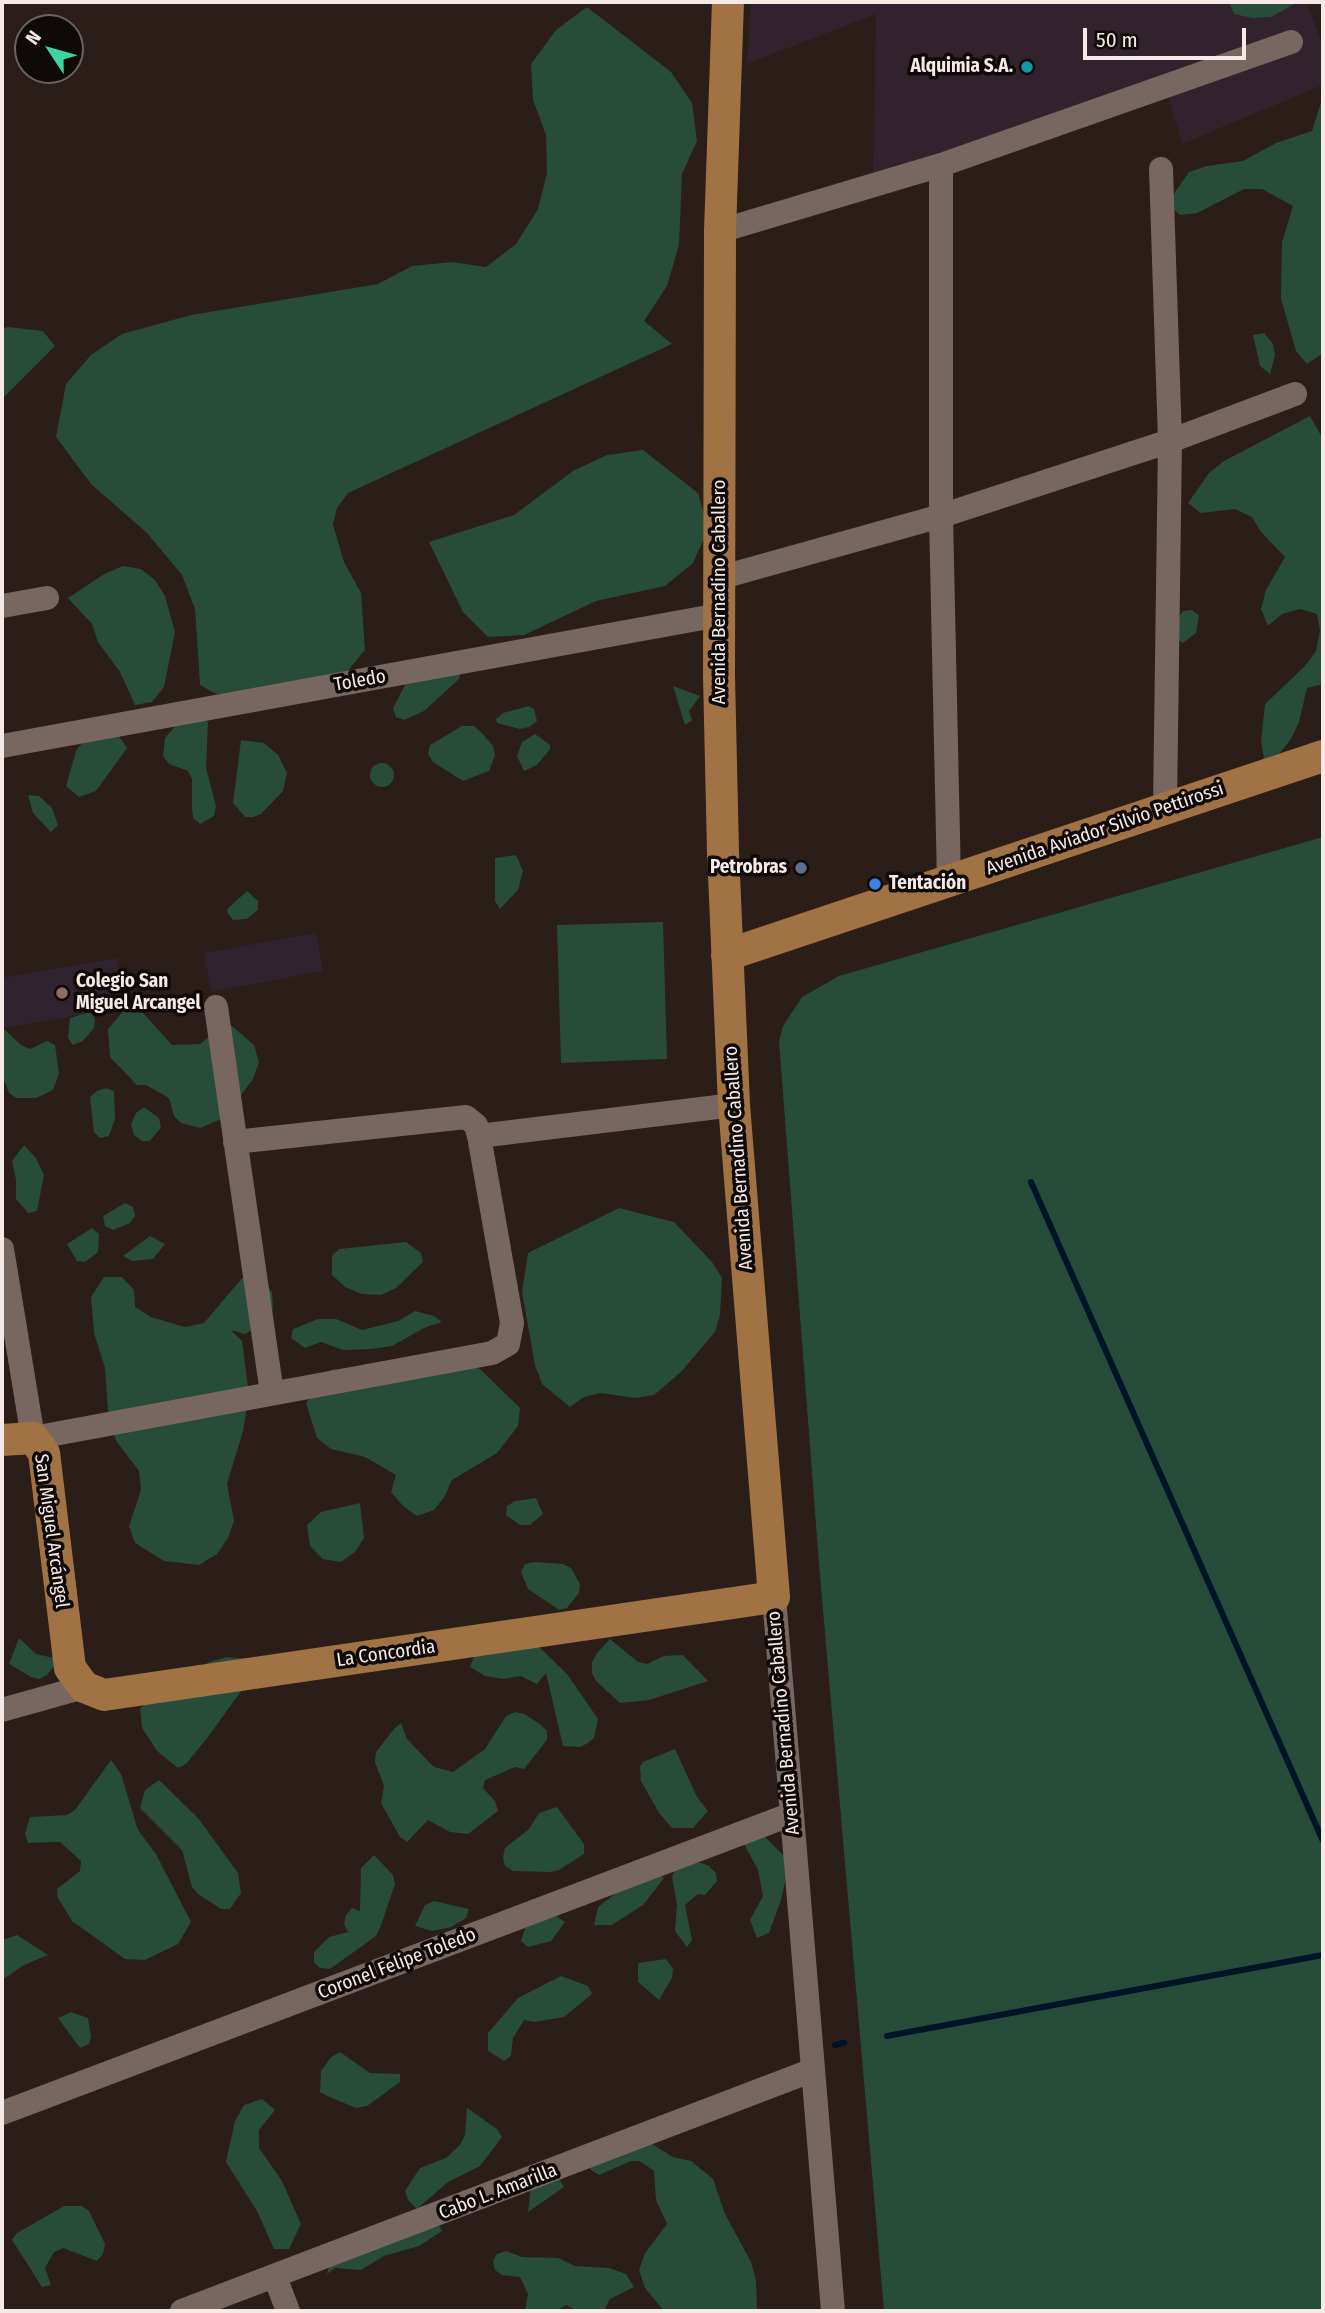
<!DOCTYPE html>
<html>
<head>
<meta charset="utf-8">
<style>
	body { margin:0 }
	#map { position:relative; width:1325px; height:2313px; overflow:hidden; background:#2b1d17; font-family:"Fira Sans Condensed",sans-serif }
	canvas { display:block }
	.frame { position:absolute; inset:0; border:4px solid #f5eae7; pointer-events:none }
	.north { position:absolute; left:14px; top:14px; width:70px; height:70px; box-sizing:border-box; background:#0f0907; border:2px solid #6b6361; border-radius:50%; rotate:306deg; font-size:19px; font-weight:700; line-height:28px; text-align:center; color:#f5eae7 }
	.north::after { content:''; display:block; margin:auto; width:24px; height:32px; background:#3cd4a4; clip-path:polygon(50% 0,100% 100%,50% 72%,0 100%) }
	.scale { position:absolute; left:1083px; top:28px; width:163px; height:32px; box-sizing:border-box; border:4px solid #f5eae7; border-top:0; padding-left:9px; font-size:21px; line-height:24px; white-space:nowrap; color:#f5eae7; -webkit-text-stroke:5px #0f0907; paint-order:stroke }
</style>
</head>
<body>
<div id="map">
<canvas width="1325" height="2313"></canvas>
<div class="frame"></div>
<div class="north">N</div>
<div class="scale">50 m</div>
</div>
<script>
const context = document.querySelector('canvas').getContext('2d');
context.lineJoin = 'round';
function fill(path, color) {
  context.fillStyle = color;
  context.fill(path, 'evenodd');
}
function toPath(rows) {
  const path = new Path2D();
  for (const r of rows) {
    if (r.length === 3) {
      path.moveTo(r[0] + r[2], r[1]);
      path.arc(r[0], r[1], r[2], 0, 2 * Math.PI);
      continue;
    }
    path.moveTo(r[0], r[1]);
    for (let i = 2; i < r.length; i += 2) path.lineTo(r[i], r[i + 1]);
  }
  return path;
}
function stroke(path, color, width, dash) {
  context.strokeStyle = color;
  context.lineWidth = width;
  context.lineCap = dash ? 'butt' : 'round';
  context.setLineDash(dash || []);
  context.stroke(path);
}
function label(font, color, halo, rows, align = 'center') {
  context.font = font + ' "Fira Sans Condensed",sans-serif';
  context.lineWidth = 7;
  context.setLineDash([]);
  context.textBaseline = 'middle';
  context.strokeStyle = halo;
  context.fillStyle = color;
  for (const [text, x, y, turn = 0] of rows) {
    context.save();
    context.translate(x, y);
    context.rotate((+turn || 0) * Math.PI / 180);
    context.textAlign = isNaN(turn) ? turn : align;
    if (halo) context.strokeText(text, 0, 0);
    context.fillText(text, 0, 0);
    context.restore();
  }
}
const industrial = toPath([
	[751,2,1307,2,1323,46,1323,85,1182,144,1165,85,873,174,876,14,747,64]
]);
const education = toPath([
	[316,933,323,971,211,992,204,953],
	[117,958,125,1007,3,1028,2,978]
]);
const green = toPath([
	[1229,2,1298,2,1271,17,1252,18,1234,14],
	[587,7,671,72,692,103,697,141,682,174,679,245,667,286,644,321,672,344,348,493,337,508,333,525,344,562,361,593,365,650,341,679,270,696,216,694,200,685,195,609,182,575,147,533,91,484,56,437,66,384,91,355,122,334,191,315,378,284,412,266,452,262,486,267,516,244,538,209,547,173,546,135,533,100,531,64,556,30],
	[1323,96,1323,353,1307,364,1296,351,1281,299,1282,242,1293,206,1262,189,1244,189,1197,213,1180,215,1167,204,1189,172,1207,166,1243,161,1276,143,1312,131],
	[8,327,43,331,55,346,2,399,2,329],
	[1264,333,1273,344,1275,355,1270,374,1260,366,1253,335],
	[1310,416,1323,439,1323,684,1307,688,1299,722,1291,739,1280,753,1264,759,1261,741,1265,704,1305,666,1316,651,1320,631,1317,614,1300,609,1282,614,1268,626,1261,609,1266,590,1285,557,1261,532,1252,517,1235,509,1201,513,1188,503,1209,473,1224,461],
	[643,450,698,493,708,529,693,563,665,586,596,601,524,635,488,637,463,612,429,542,514,515,573,471,607,455],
	[123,566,141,569,155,580,165,596,175,632,164,687,152,702,135,705,120,672,98,642,92,624,68,598,104,574],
	[1192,610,1199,615,1196,633,1183,643,1175,638,1177,619,1183,611],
	[461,670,459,679,424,711,404,720,396,717,393,708,412,672],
	[673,686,700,696,689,711,692,720,685,725],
	[529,706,534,709,537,721,529,727,520,729,497,723,496,719,503,713],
	[184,716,201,716,208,722,206,768,216,806,214,816,200,824,193,818,192,808,192,779,188,771,169,764,163,756,165,738],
	[462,726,474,726,481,732,493,746,495,755,489,771,463,781,433,762,428,754,430,745],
	[116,732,127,748,96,791,79,797,66,786,76,751,88,735],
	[535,734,550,745,550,749,537,765,524,771,517,756,522,742],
	[241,740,264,743,278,755,287,773,283,791,261,814,253,817,245,817,233,803],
	[382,775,12],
	[28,795,39,796,52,808,58,825,51,832,33,813],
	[1323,837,1323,2311,884,2311,819,1564,779,1041,783,1026,802,997,839,976],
	[516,855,523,871,518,890,500,909,495,901,495,858],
	[247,891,258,901,258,910,247,919,233,920,227,912,228,908],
	[663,922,667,1059,561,1063,557,925],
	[135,1004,172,1045,200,1044,223,1025,232,1026,254,1045,259,1062,253,1079,224,1118,200,1128,181,1123,174,1116,169,1098,146,1085,137,1085,110,1057,108,1029,126,1008],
	[90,1012,95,1019,94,1028,83,1041,73,1045,68,1038,70,1018],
	[2,1027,21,1045,30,1049,47,1041,55,1045,59,1073,53,1090,36,1098,16,1098,9,1093,2,1075],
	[106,1088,114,1091,115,1119,109,1136,100,1138,94,1132,90,1097,97,1091],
	[144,1107,159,1118,161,1127,150,1141,142,1141,134,1135,131,1125,136,1113],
	[24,1145,36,1158,44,1175,37,1211,28,1213,16,1199,16,1180,12,1161],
	[125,1203,133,1207,135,1216,130,1223,113,1230,105,1226,103,1216],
	[619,1208,674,1222,712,1262,722,1278,720,1315,715,1332,681,1372,654,1395,635,1398,601,1393,584,1397,570,1407,542,1384,535,1365,522,1292,528,1253],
	[92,1228,99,1234,98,1252,85,1262,77,1261,67,1244],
	[150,1236,165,1244,153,1259,132,1261,123,1256],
	[406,1242,421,1253,423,1262,396,1288,381,1295,362,1294,345,1287,332,1275,332,1256,339,1249],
	[104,1277,122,1277,134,1290,135,1307,151,1317,185,1327,204,1323,242,1278,260,1278,272,1292,273,1309,262,1324,245,1334,231,1330,242,1341,249,1395,243,1431,227,1484,234,1521,228,1538,217,1554,199,1565,164,1561,135,1543,129,1526,141,1490,139,1471,117,1442,109,1425,105,1368,94,1333,91,1297],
	[415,1311,434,1316,442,1322,426,1327,392,1346,371,1349,343,1350,321,1342,305,1348,291,1338,293,1329,318,1319,336,1319,362,1330,398,1321],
	[447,1357,480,1369,520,1408,518,1426,497,1453,452,1480,445,1496,434,1510,417,1516,403,1506,391,1492,396,1475,365,1457,331,1449,317,1438,306,1403,330,1370],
	[536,1498,543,1514,530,1525,520,1525,506,1515,507,1506,515,1501],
	[360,1503,364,1538,355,1552,341,1562,323,1559,310,1546,307,1525,321,1512],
	[535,1562,563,1564,571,1568,580,1584,579,1593,567,1608,559,1610,528,1589,521,1572,525,1564],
	[19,1638,36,1654,54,1658,54,1666,47,1675,39,1679,31,1677,9,1664],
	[610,1639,638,1662,647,1664,664,1656,683,1655,708,1681,649,1700,620,1703,596,1681,592,1673,592,1662,597,1653],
	[532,1640,567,1674,598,1719,594,1738,588,1743,580,1747,563,1746,546,1673,537,1684,521,1676,503,1679,485,1676,470,1667,476,1651],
	[227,1657,246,1659,242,1690,208,1737,186,1764,178,1768,157,1751,142,1728,140,1708,209,1662],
	[515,1712,524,1714,540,1724,547,1731,547,1740,524,1769,515,1767,485,1780,483,1788,495,1801,498,1811,468,1834,450,1832,428,1820,407,1842,400,1837,381,1803,384,1786,375,1762,376,1752,394,1729,401,1723,407,1739,427,1760,434,1767,453,1772,485,1749,506,1716],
	[675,1749,697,1797,708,1811,693,1828,672,1828,659,1813,641,1781,640,1767,643,1762],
	[111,1760,121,1774,138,1830,156,1854,191,1922,178,1944,145,1960,125,1959,72,1921,58,1898,57,1889,80,1871,81,1861,60,1842,28,1843,25,1834,30,1817,67,1815,75,1810],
	[159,1780,198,1818,238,1873,241,1893,230,1909,221,1909,198,1894,192,1887,182,1850,140,1808,145,1790],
	[557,1807,584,1844,584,1854,559,1870,551,1872,513,1871,505,1866,503,1857,505,1848,529,1829,539,1813],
	[746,1836,765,1837,784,1856,785,1883,780,1903,769,1933,757,1938,750,1920,763,1896,758,1870,745,1846],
	[374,1855,393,1875,395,1884,380,1928,376,1936,330,1969,320,1968,314,1962,314,1952,329,1937,348,1932,344,1924,346,1915,352,1908,360,1911,361,1868],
	[691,1859,709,1866,716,1873,717,1881,705,1895,698,1894,685,1905,692,1940,687,1947,675,1931,677,1904,672,1877,675,1869],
	[656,1872,664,1878,643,1905,612,1925,594,1925,598,1907,638,1876],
	[434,1901,469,1909,466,1918,451,1927,432,1931,415,1926,425,1905],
	[553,1914,565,1922,551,1941,528,1947,521,1941,525,1928],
	[17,1935,48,1955,24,1965,2,1980,2,1940],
	[666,1959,673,1969,672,1978,659,2000,638,1982,638,1963],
	[561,1976,588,1986,592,1994,564,2017,534,2022,524,2020,513,2038,511,2056,504,2061,488,2051,488,2033,518,1998],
	[71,2012,88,2018,91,2036,89,2044,80,2048,58,2018],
	[340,2052,370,2073,400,2074,400,2082,367,2106,356,2108,327,2096,320,2092,321,2071,331,2057],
	[262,2099,275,2110,259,2130,259,2148,282,2181,301,2224,289,2249,274,2249,257,2211,226,2162,235,2121,244,2105],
	[467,2108,497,2129,502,2137,480,2166,448,2182,417,2209,408,2200,405,2191,420,2168,446,2158,460,2145,465,2135],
	[634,2133,673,2157,691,2161,713,2179,725,2214,751,2262,756,2280,757,2311,664,2311,645,2288,639,2270,645,2253,667,2224,656,2200,654,2171,640,2161,631,2161,599,2175,591,2170,587,2162],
	[556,2173,564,2187,528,2212,531,2187],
	[64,2206,82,2206,89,2211,105,2244,103,2254,97,2261,63,2248,54,2252,45,2268,51,2285,42,2287,12,2240,17,2233],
	[438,2223,442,2231,419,2246,384,2256,361,2270,335,2268,327,2274,332,2256],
	[506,2251,522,2257,558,2258,575,2266,609,2268,626,2274,634,2287,610,2299,604,2311,578,2311,566,2305,556,2311,525,2311,528,2294,520,2277,502,2275,495,2270,493,2261,497,2254]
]);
const stream = toPath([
	[1031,1182,1323,1841],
	[887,2036,1323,1955],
	[835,2045,844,2043]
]);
const minor = toPath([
	[941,165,941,516,949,882],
	[1161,169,1170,441,1165,807],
	[720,231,941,165,1291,42],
	[719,578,941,516,1170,441,1295,394],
	[2,606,47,598],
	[2,746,719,615],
	[216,1007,272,1393],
	[479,1136,734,1105],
	[2,1249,33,1438,492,1353,508,1344,512,1323,479,1136,476,1125,466,1117,235,1142],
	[774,1597,833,2311],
	[2,1710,84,1687],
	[2,2113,792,1814],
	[275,2277,288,2311],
	[182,2311,813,2070]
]);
const major = toPath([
	[727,955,1323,756],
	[2,1440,33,1438,44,1453,70,1668,84,1687,104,1695,774,1597,734,1105,723,852,719,676,720,231,728,2]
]);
const markers = [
	[1027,67,7,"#0f9aa8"],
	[801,868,7,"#5c6f8a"],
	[875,884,7,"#3f7fe0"],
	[62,993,7,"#8d6e63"]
];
const poiNames = [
	["Alquimia S.A.",1013,67],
	["Petrobras",787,868],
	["Tentación",889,884,"left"],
	["Colegio San",76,982,"left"],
	["Miguel Arcangel",76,1004,"left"]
];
const streetNames = [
	["Avenida Bernadino Caballero",720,592,-90],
	["Toledo",360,681,-10],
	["Avenida Aviador Silvio Pettirossi",1105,829,-19],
	["Avenida Bernadino Caballero",739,1158,-94],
	["San Miguel Arcángel",51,1531,82],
	["La Concordia",386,1654,-8],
	["Avenida Bernadino Caballero",784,1723,-95],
	["Coronel Felipe Toledo",397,1964,-21],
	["Cabo L. Amarilla",498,2192,-21]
];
fill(industrial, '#31222d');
fill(education, '#2f2330');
fill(green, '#274c3a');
stroke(stream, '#001328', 6);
stroke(minor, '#786660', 24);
stroke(major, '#a17244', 32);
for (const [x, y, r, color] of markers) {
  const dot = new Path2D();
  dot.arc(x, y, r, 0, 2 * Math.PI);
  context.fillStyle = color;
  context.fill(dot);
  stroke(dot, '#0f0907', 2.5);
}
label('bold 19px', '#f5eae7', '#0f0907', poiNames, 'right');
label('19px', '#f5eae7', '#0f0907', streetNames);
</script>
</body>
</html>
